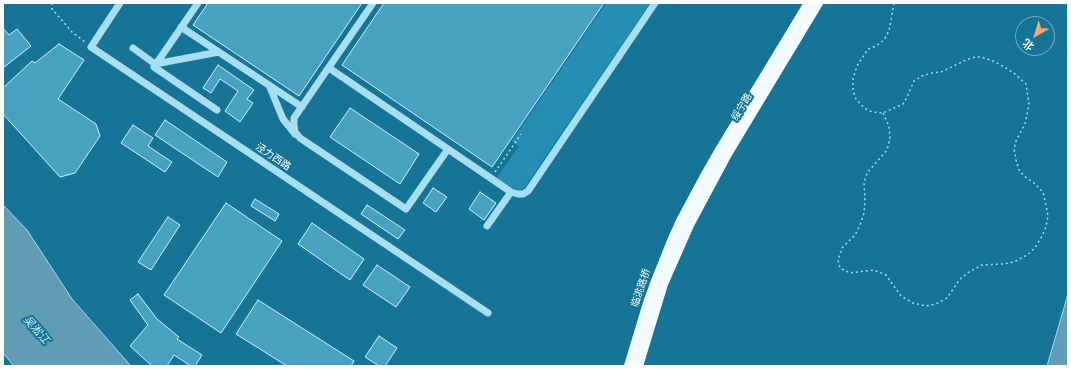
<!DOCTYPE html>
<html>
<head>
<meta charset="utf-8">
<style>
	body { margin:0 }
	#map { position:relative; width:1071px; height:369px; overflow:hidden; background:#167496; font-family:"Noto Sans","Noto Sans SC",sans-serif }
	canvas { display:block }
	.frame { position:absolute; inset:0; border:4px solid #fff; pointer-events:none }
	.north { position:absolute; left:1015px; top:16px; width:40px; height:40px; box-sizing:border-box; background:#167496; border:1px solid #73acc0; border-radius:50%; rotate:218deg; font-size:11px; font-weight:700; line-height:16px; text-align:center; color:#fff }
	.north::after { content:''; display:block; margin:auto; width:14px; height:18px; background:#ffa768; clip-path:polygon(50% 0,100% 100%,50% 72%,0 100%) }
</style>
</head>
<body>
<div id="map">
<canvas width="1071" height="369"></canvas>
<div class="frame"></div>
<div class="north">北</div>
</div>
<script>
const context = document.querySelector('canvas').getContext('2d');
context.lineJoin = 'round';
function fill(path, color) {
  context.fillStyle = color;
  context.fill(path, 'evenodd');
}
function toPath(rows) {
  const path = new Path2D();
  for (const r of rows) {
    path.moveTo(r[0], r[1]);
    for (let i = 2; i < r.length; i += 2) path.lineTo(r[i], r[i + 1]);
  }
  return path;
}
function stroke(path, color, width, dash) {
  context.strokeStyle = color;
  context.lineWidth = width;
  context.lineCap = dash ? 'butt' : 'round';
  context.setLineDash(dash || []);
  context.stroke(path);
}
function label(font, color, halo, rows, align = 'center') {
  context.font = font + ' "Noto Sans","Noto Sans SC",sans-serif';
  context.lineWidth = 4;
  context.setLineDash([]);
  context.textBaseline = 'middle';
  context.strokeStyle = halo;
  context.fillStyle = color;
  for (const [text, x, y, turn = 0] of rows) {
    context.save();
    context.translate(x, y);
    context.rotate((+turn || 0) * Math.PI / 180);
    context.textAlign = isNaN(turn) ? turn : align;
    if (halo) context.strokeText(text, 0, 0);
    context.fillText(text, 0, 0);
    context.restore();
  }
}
const green = toPath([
	[606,3,650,3,525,187,520,190,514,189,497,178,519,146,512,141]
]);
const water = toPath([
	[3,205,27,230,72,299,131,366,14,366,3,353,3,205],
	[1068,293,1068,366,1047,366,1066,301,1068,293]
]);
const building = toPath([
	[208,3,362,3,299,96,193,25,208,3],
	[384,3,604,3,492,167,342,65,384,3],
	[3,28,9,35,17,29,31,46,3,68,3,28],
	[59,44,84,60,58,99,96,124,100,136,75,173,60,177,3,114,3,88,32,61,35,63,59,44],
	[218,65,254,90,247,99,253,103,240,122,225,111,238,91,220,79,211,93,203,88,218,65],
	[350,108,419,154,400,184,330,137,350,108],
	[165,120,227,162,218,177,155,135,165,120],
	[133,125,153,138,148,146,172,162,165,172,121,143,133,125],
	[433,188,447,197,436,212,423,203,433,188],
	[480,192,496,203,484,220,469,209,480,192],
	[255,199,279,214,275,221,251,206,255,199],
	[226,203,282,241,221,333,164,295,226,203],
	[367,205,405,230,398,239,361,214,367,205],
	[168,217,180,225,151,270,138,262,168,217],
	[312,223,364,259,350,280,298,244,312,223],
	[377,265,410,287,396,307,363,285,377,265],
	[138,294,157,319,179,337,177,339,202,355,195,366,191,366,174,355,167,366,152,366,130,346,148,325,130,300,138,294],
	[258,300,354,361,351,366,287,366,236,334,258,300],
	[379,336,397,348,385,366,379,366,365,357,379,336]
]);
const path = toPath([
	[52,3,52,9,72,32,85,42],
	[883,113,889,126,890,139,887,150,867,173,864,183,865,200,864,213,860,225,855,235,842,248,838,260,840,268,850,273,857,272,874,270,886,275,901,296,913,303,926,306,936,304,947,298,960,279,969,272,982,265,1003,264,1014,262,1027,255,1035,248,1042,236,1046,227,1048,216,1046,205,1043,192,1034,183,1024,176,1019,170,1016,160,1014,149,1016,141,1025,124,1029,104,1026,84,1015,74,1006,68,993,61,981,57,975,57,966,60,941,72,932,73,922,76,914,81,908,95,903,104,883,113,872,112,864,108,856,99,853,91,853,79,857,66,868,49,876,46,884,40,889,31,894,3],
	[495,172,521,134]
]);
const minor = toPath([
	[120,3,91,47,488,313],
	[198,3,154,67,217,110],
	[373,3,294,118,294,125,295,132,300,138,406,209,448,149],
	[181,27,302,107],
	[133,48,155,64,219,52],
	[329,68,511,192,518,194,523,194,528,191,655,3],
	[269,85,283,119,295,134],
	[487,226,511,192]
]);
const major = toPath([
	[629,366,648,303,656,281,672,241,681,221,704,178,720,150,809,3],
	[638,366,663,284,689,225,727,154,818,3]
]);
const streetNames = [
	["绥宁路",742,107,-59],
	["泾力西路",273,157,34],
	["临洮路桥",641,288,-71]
];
const waterNames = [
	["吴淞江",36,330,48]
];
fill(green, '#258fb3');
fill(water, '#609db4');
stroke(water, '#9adef4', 1);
fill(building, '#47a1c0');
stroke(building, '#cff1fc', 1);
stroke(path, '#a7dff1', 1.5, [2, 3]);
stroke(minor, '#a7dff1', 7);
stroke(major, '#f2fbff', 10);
label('10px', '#fff', '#167496', streetNames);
label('italic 11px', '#d6f2fb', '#167496', waterNames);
</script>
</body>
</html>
